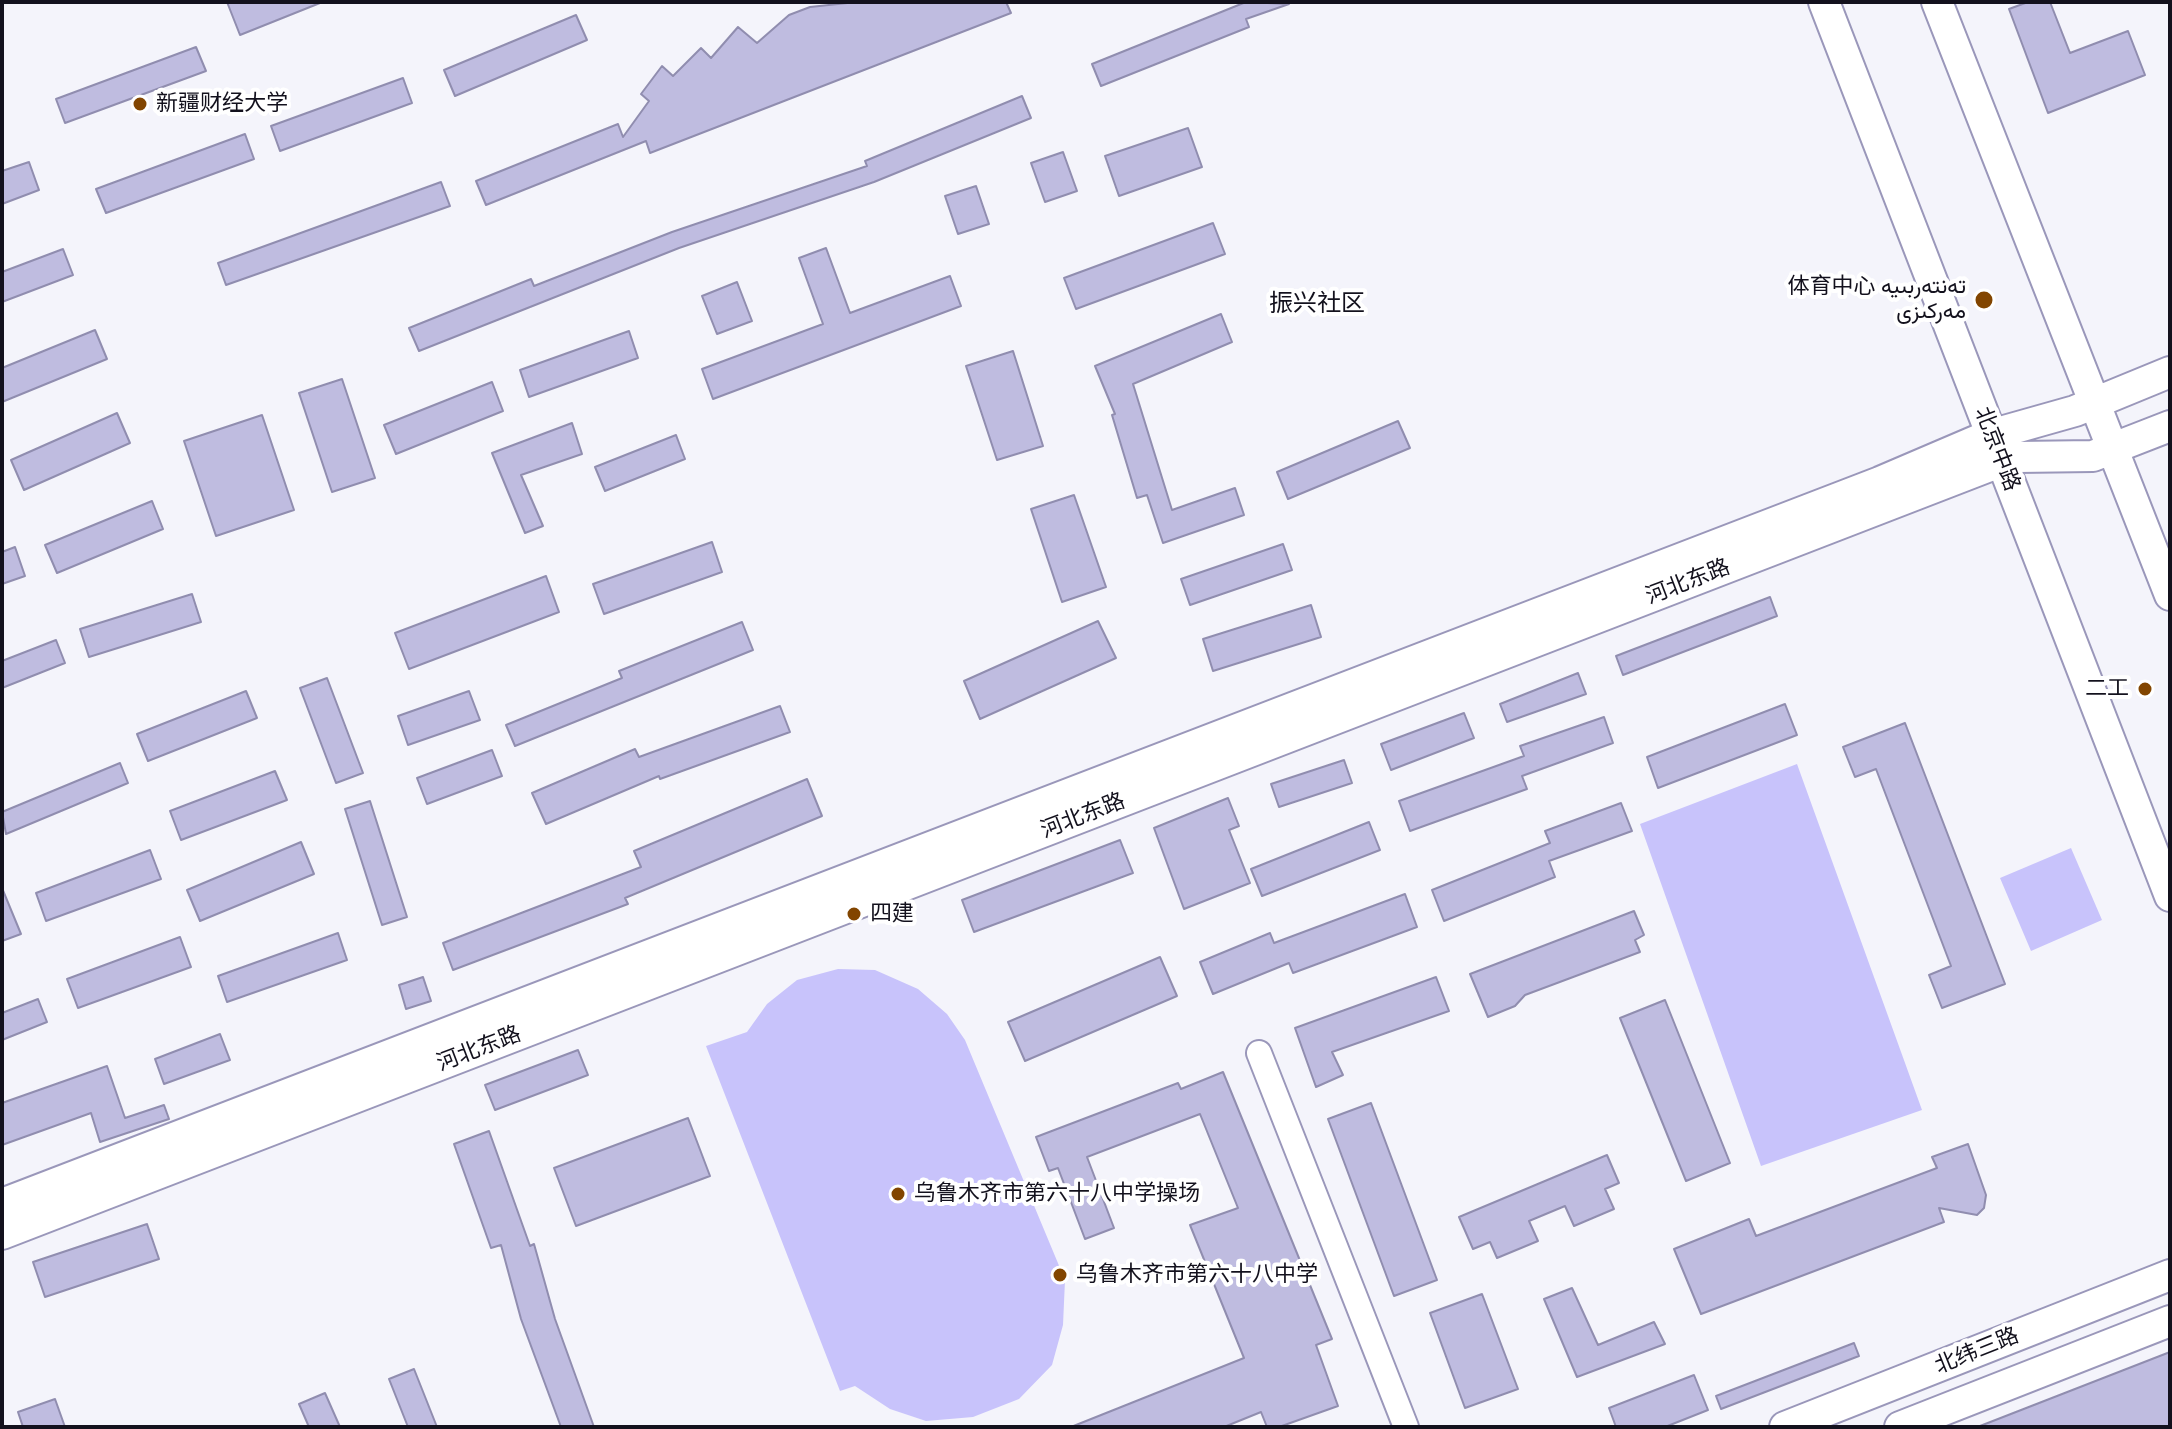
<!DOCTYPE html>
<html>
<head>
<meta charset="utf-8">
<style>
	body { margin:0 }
	#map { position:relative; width:2172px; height:1429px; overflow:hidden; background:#f4f4fb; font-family:Figtree,sans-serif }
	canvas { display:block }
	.frame { position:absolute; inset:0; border:4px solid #13111d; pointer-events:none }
</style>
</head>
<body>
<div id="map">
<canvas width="2172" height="1429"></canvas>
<div class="frame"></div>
</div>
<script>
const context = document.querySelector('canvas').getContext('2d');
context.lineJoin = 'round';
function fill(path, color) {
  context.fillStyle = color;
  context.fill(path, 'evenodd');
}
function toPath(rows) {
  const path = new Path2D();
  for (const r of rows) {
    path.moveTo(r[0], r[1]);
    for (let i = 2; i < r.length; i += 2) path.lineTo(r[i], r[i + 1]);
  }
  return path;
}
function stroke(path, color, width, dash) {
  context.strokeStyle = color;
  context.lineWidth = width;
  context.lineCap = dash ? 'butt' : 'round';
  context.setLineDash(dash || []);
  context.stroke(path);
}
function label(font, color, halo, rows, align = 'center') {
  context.font = font + ' Figtree,Vazirmatn,"Noto Sans SC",sans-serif';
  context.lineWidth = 8;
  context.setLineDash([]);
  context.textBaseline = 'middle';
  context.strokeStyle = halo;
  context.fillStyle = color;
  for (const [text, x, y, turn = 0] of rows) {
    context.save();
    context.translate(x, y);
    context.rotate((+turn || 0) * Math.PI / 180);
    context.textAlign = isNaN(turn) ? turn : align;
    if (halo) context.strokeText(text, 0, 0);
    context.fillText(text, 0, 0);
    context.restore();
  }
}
const green = toPath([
	[1797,764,1922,1110,1761,1166,1640,824],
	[2071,848,2102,920,2031,951,2000,878],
	[838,969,875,970,918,989,947,1014,965,1040,1065,1280,1063,1325,1052,1365,1019,1399,973,1417,926,1421,890,1409,855,1386,840,1391,706,1046,747,1032,767,1004,797,980]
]);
const building = toPath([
	[227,2,320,2,320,3,240,35,227,2],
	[857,2,1006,2,1011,13,650,153,646,141,486,205,476,181,618,124,623,137,649,101,641,94,662,66,673,76,701,48,711,58,738,27,757,43,789,15,810,7,857,2],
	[1246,2,1289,4,1246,19,1249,27,1101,86,1092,64,1246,2],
	[2028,2,2050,2,2070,53,2128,31,2145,75,2048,113,2009,9,2028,2],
	[576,15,587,40,455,96,444,70,576,15],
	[196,47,206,71,65,123,56,99,196,47],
	[403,78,412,103,280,151,271,126,403,78],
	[1022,96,1031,118,874,182,679,248,419,351,409,328,531,279,534,286,672,232,867,166,865,161,1022,96],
	[1188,128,1202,167,1119,196,1105,156,1188,128],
	[245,134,254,159,106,213,96,189,245,134],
	[1063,152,1077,191,1045,202,1031,163,1063,152],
	[29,162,39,190,2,204,2,171,29,162],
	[441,182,450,206,226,285,218,263,441,182],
	[976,186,989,224,958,234,945,196,976,186],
	[1213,223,1225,254,1076,309,1064,278,1213,223],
	[826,248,850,313,950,276,961,306,713,399,702,369,823,324,799,258,826,248],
	[63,249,73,275,2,302,2,272,63,249],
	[737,282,752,321,717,334,702,296,737,282],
	[1221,314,1232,342,1133,384,1172,510,1235,488,1244,515,1163,543,1147,495,1137,498,1112,415,1115,414,1095,366,1221,314],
	[95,330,107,359,2,402,2,368,95,330],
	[629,331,638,358,529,397,520,370,629,331],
	[1013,351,1043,446,997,460,966,366,1013,351],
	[342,379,375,478,332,492,299,393,342,379],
	[492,382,503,411,396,454,384,425,492,382],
	[117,413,130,443,24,490,11,460,117,413],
	[262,415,294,510,216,536,184,441,262,415],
	[1398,421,1410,448,1288,499,1277,472,1398,421],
	[572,423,582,454,521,475,543,526,525,533,492,453,572,423],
	[676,435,685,459,605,491,595,467,676,435],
	[1074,495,1106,587,1062,602,1031,509,1074,495],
	[152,501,163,529,57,573,45,545,152,501],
	[712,542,722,572,604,614,593,584,712,542],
	[1283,544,1292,570,1190,605,1181,579,1283,544],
	[15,547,25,576,2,584,2,552,15,547],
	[546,576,559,612,409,669,395,633,546,576],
	[192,594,201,622,89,657,80,629,192,594],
	[1770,597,1777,616,1623,675,1616,656,1770,597],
	[1311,605,1321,637,1213,671,1203,639,1311,605],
	[1098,621,1116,658,980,719,964,681,1098,621],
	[742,622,753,650,515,746,506,725,622,678,619,671,742,622],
	[56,640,65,663,2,688,2,661,56,640],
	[1578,673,1586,694,1507,722,1500,704,1578,673],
	[327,678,363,773,336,783,300,688,327,678],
	[246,691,257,718,148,761,137,734,246,691],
	[469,691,480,720,408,745,398,716,469,691],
	[1785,704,1797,735,1658,788,1647,757,1785,704],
	[780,706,790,732,660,779,659,776,546,824,532,793,635,749,639,757,780,706],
	[1464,713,1474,738,1391,770,1381,744,1464,713],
	[1604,717,1613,743,1522,776,1527,789,1410,831,1399,801,1524,756,1520,746,1604,717],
	[1905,723,2005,984,1942,1008,1929,975,1951,966,1876,769,1855,777,1843,747,1905,723],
	[492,750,502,776,427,804,417,778,492,750],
	[1344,760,1352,783,1279,807,1271,784,1344,760],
	[120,763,128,783,6,834,2,812,120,763],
	[275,771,287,800,181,840,170,811,275,771],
	[807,779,822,816,625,898,628,904,453,970,443,943,641,867,634,851,807,779],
	[1228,798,1239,826,1229,830,1250,883,1184,909,1154,828,1228,798],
	[370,801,407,917,382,925,345,809,370,801],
	[1621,803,1632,831,1549,861,1555,877,1444,921,1432,890,1550,843,1545,831,1621,803],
	[1369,822,1380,850,1262,896,1251,869,1369,822],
	[1120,840,1133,873,974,932,962,900,1120,840],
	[301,842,314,874,200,921,187,890,301,842],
	[150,850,161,879,46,921,36,893,150,850],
	[2,888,21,934,2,941,2,888],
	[1405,894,1417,927,1293,973,1289,963,1213,994,1200,962,1270,933,1274,943,1405,894],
	[1634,911,1644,935,1635,940,1640,952,1525,995,1515,1006,1488,1017,1470,974,1634,911],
	[338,933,347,960,227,1002,218,976,338,933],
	[180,937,191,967,78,1008,67,979,180,937],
	[1160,957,1177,996,1025,1061,1008,1022,1160,957],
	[423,977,431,1001,406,1009,399,985,423,977],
	[1436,977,1449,1011,1332,1052,1343,1075,1316,1087,1295,1028,1436,977],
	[38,999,47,1022,2,1040,2,1013,38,999],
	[1665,1000,1730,1163,1686,1181,1620,1018,1665,1000],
	[220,1034,230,1060,164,1084,155,1059,220,1034],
	[578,1050,588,1075,495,1110,485,1085,578,1050],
	[107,1066,125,1118,164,1105,169,1119,100,1142,91,1113,2,1145,2,1103,107,1066],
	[1223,1072,1332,1339,1316,1345,1338,1406,1279,1427,1267,1427,1261,1412,1224,1427,1071,1427,1244,1358,1190,1225,1238,1208,1200,1114,1087,1157,1114,1228,1085,1239,1058,1168,1049,1171,1036,1137,1178,1083,1181,1089,1223,1072],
	[1371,1103,1437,1280,1394,1296,1328,1119,1371,1103],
	[688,1118,710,1176,576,1226,554,1168,688,1118],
	[489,1131,530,1246,534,1244,555,1319,594,1427,561,1427,521,1319,501,1245,491,1248,454,1144,489,1131],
	[1968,1144,1986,1195,1984,1208,1977,1215,1939,1208,1944,1222,1701,1314,1674,1249,1749,1219,1756,1236,1937,1168,1932,1157,1968,1144],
	[1607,1155,1619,1183,1605,1189,1614,1209,1574,1226,1565,1206,1529,1221,1538,1241,1497,1258,1490,1242,1473,1249,1459,1217,1607,1155],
	[147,1224,159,1259,45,1297,33,1262,147,1224],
	[1572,1288,1598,1345,1654,1322,1665,1344,1577,1377,1544,1299,1572,1288],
	[1482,1294,1518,1389,1465,1408,1430,1313,1482,1294],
	[1854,1343,1859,1356,1721,1409,1716,1396,1854,1343],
	[2170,1352,2170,1427,1980,1427,1980,1426,2170,1352],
	[414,1369,437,1427,408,1427,389,1379,414,1369],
	[1694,1375,1708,1410,1665,1427,1616,1427,1609,1408,1694,1375],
	[325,1393,340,1427,309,1427,299,1404,325,1393],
	[55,1399,65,1427,23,1427,18,1412,55,1399]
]);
const minor = toPath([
	[1259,1053,1406,1427]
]);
const major = toPath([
	[1824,2,2170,896],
	[1937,2,2170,595],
	[2,1204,1880,482,1990,435,2075,411,2170,372],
	[2,1234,2000,462,2018,457,2093,456,2170,426],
	[1785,1427,2170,1275],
	[1900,1427,2170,1321]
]);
const markers = [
	[140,104,8,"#824500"],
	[1984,300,10,"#824500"],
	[2145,689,8,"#824500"],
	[854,914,8,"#824500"],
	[898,1194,8,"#824500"],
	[1060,1275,8,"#824500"]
];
const poiNames = [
	["新疆财经大学",156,104],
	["体育中心 تەنتەربىيە",1966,287,"right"],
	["مەركىزى",1966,312,"right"],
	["二工",2129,689,"right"],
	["四建",870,914],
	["乌鲁木齐市第六十八中学操场",914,1194],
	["乌鲁木齐市第六十八中学",1076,1275]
];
const streetNames = [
	["北京中路",1997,449,69],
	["河北东路",1688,582,-21],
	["河北东路",1083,816,-21],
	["河北东路",479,1049,-21],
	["北纬三路",1977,1351,-22]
];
const neighbourhoodNames = [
	["振兴社区",1317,304]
];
fill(green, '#c8c3fb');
fill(building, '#bfbce0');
stroke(building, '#908daf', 2);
stroke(minor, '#9a97ba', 28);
stroke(major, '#9a97ba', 34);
stroke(minor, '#fff', 24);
stroke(major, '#fff', 30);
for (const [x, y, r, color] of markers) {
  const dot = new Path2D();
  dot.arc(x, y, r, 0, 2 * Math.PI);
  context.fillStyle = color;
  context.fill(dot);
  stroke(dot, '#fff', 3);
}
label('22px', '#13111d', '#fff', poiNames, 'left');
label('22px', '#13111d', '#fff', streetNames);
label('24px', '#13111d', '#fff', neighbourhoodNames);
</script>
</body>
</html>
